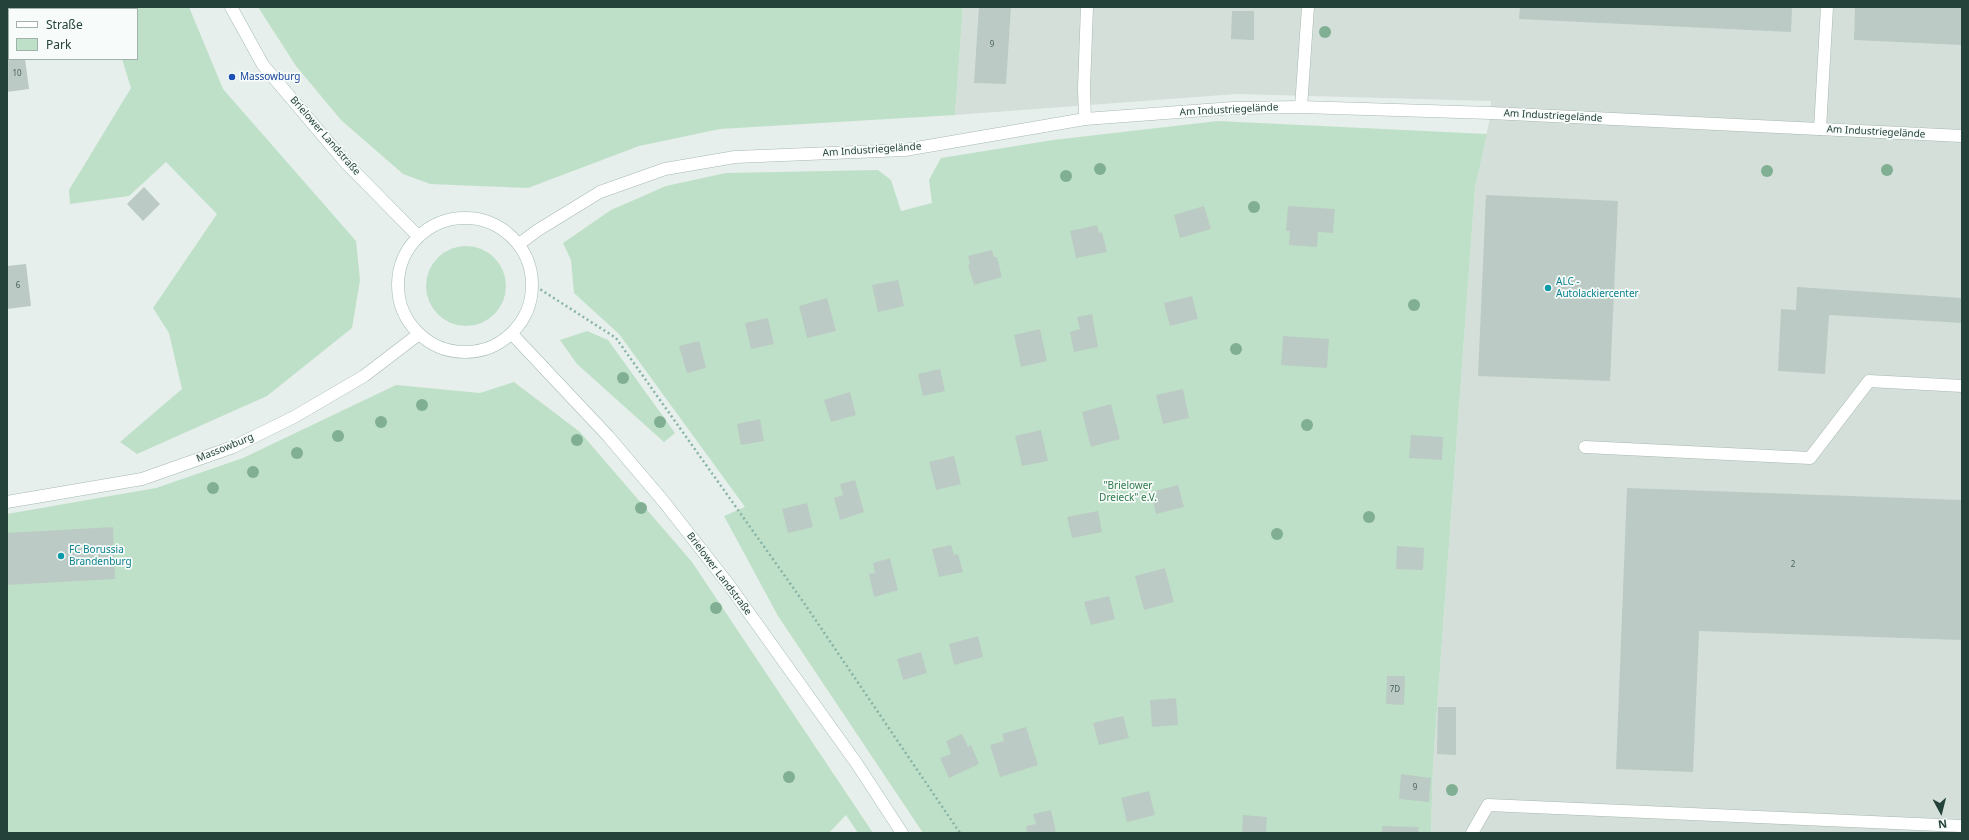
<!DOCTYPE html>
<html>
<head>
<meta charset="utf-8">
<style>
	body { margin:0 }
	#map { position:relative; width:1969px; height:840px; overflow:hidden; background:#e6efeb; font-family:"Noto Sans",sans-serif }
	canvas { display:block }
	.frame { position:absolute; inset:0; border:8px solid #24423a; pointer-events:none }
	.legend { position:absolute; left:8px; top:8px; width:130px; height:52px; box-sizing:border-box; background:#f7fbf9; border:1px solid #a3b1ad; margin:0; padding:5px 7px; list-style:none; font-size:12px; color:#24423a }
	.legend li { display:flex; align-items:center; gap:8px; height:20px }
	.legend b { width:20px; border:1px solid #a3b1ad }
	.north { position:absolute; left:1921px; top:792px; width:40px; height:40px; -webkit-text-stroke:3px #f7fbf9; paint-order:stroke; rotate:173deg; font-size:11px; font-weight:700; line-height:16px; text-align:center; color:#24423a }
	.north::after { content:''; display:block; margin:auto; width:14px; height:18px; background:#24423a; clip-path:polygon(50% 0,100% 100%,50% 72%,0 100%) }
</style>
</head>
<body>
<div id="map">
<canvas width="1969" height="840"></canvas>
<div class="frame"></div>
<ul class="legend">
<li><b style="height:5px;background:#fff"></b>Straße</li>
<li><b style="height:11px;background:#bfe0c8"></b>Park</li>
</ul>
<div class="north">N</div>
</div>
<script>
const context = document.querySelector('canvas').getContext('2d');
context.lineJoin = 'round';
function fill(path, color) {
  context.fillStyle = color;
  context.fill(path, 'evenodd');
}
function toPath(rows) {
  const path = new Path2D();
  for (const r of rows) {
    if (r.length === 3) {
      path.moveTo(r[0] + r[2], r[1]);
      path.arc(r[0], r[1], r[2], 0, 2 * Math.PI);
      continue;
    }
    path.moveTo(r[0], r[1]);
    for (let i = 2; i < r.length; i += 2) path.lineTo(r[i], r[i + 1]);
  }
  return path;
}
function stroke(path, color, width, dash) {
  context.strokeStyle = color;
  context.lineWidth = width;
  context.lineCap = dash ? 'butt' : 'round';
  context.setLineDash(dash || []);
  context.stroke(path);
}
function label(font, color, halo, rows, align = 'center') {
  context.font = font + ' "Noto Sans",sans-serif';
  context.lineWidth = 3.5;
  context.setLineDash([]);
  context.textBaseline = 'middle';
  context.strokeStyle = halo;
  context.fillStyle = color;
  for (const [text, x, y, turn = 0] of rows) {
    context.save();
    context.translate(x, y);
    context.rotate((+turn || 0) * Math.PI / 180);
    context.textAlign = isNaN(turn) ? turn : align;
    if (halo) context.strokeText(text, 0, 0);
    context.fillText(text, 0, 0);
    context.restore();
  }
}
const built = toPath([
	[963,7,1962,7,1962,833,1431,833,1433,764,1475,188,1491,113,1491,101,1237,94,955,115]
]);
const green = toPath([
	[90,7,189,7,223,89,356,241,360,280,352,328,267,396,137,454,120,442,182,389,169,333,153,308,217,214,166,162,129,196,70,204,69,190,131,88,122,59,137,59,137,9,91,9],
	[258,7,963,7,955,115,720,129,639,146,528,188,430,184,403,174,341,120,296,66],
	[1218,121,1487,134,1475,188,1433,764,1431,833,923,833,778,616,724,516,745,507,619,334,574,293,571,260,563,243,611,210,666,186,726,173,878,170,891,180,901,211,932,203,929,180,941,158,1053,140],
	[466,286,40],
	[587,331,608,340,675,433,664,442,577,364,560,340],
	[514,382,580,432,692,562,873,833,858,833,846,815,829,833,7,833,7,514,156,488,243,458,396,385,480,393]
]);
const building = toPath([
	[979,7,1011,7,1006,84,974,83],
	[1520,7,1792,7,1791,32,1519,19],
	[1855,7,1962,7,1962,45,1854,40],
	[1232,11,1254,11,1254,40,1231,39],
	[7,46,9,46,9,59,25,59,29,89,7,92],
	[144,187,160,204,143,221,127,204],
	[1486,195,1618,201,1610,381,1478,376],
	[1204,206,1211,229,1180,238,1174,215],
	[1288,206,1335,209,1333,233,1318,232,1317,247,1289,245,1290,231,1286,231],
	[1097,225,1099,233,1102,232,1107,252,1076,258,1070,231],
	[992,250,994,257,997,257,1002,277,974,285,968,265,970,264,968,256],
	[26,264,31,306,7,309,7,266],
	[898,280,904,306,878,312,872,285],
	[1797,287,1962,298,1962,323,1829,315,1825,374,1778,371,1781,309,1796,310],
	[1192,296,1198,319,1170,326,1164,303],
	[827,298,836,331,807,338,799,306],
	[1092,314,1098,347,1074,352,1070,332,1080,329,1077,317],
	[768,318,774,344,751,349,745,323],
	[1040,329,1047,361,1021,367,1014,335],
	[1283,336,1329,339,1327,368,1281,365],
	[699,341,706,368,687,373,679,346],
	[940,369,945,391,923,396,918,374],
	[1183,389,1189,418,1163,424,1156,395],
	[850,392,856,415,831,422,824,400],
	[1111,404,1120,439,1091,447,1082,412],
	[760,419,764,441,741,445,737,424],
	[1041,430,1048,461,1022,466,1015,436],
	[1411,435,1443,437,1442,460,1409,458],
	[954,456,961,484,936,490,929,462],
	[855,480,864,512,840,520,834,498,843,495,840,484],
	[1178,485,1184,507,1156,514,1151,492],
	[1627,488,1962,500,1962,640,1699,631,1693,772,1616,769],
	[807,503,813,527,788,533,782,509],
	[1098,511,1102,532,1072,538,1067,517],
	[113,527,115,579,7,585,7,533],
	[951,545,954,555,958,554,963,572,939,577,932,549],
	[1397,546,1424,548,1423,570,1396,569],
	[890,558,898,590,874,597,869,574,875,573,873,563],
	[1165,568,1174,602,1144,610,1135,576],
	[1109,596,1115,619,1091,625,1084,602],
	[978,636,983,657,954,665,949,644],
	[921,652,927,673,903,680,897,659],
	[1387,676,1405,676,1404,705,1386,704],
	[1176,698,1178,725,1152,727,1150,700],
	[1438,707,1456,707,1456,755,1437,754],
	[1123,716,1129,738,1099,745,1093,723],
	[1026,727,1038,765,1000,777,990,745,1004,741,1002,734],
	[962,734,968,747,971,745,979,764,949,778,940,758,951,754,946,741],
	[1401,774,1431,778,1429,802,1399,799],
	[1149,791,1155,815,1127,822,1121,798],
	[1051,810,1056,833,1027,833,1026,826,1036,824,1033,814],
	[1243,815,1267,817,1266,833,1242,833],
	[1382,826,1419,827,1418,833,1382,833]
]);
const path = toPath([
	[532,284,616,338,804,603,960,833]
]);
const lane = toPath([
	[1301,107,1308,7],
	[1085,119,1084,88,1087,7],
	[1820,129,1827,7],
	[1585,447,1810,458,1869,381,1962,386],
	[1472,833,1488,805,1962,826]
]);
const street = toPath([
	[519,244,538,230,600,192,665,169,735,157,905,150,1085,119,1233,108,1301,107,1491,113,1962,136],
	[7,502,142,479,233,447,294,417,364,376,419,334]
]);
const secondary = toPath([
	[231,7,263,65,346,163,418,236],
	[465,285,67],
	[512,334,608,436,664,502,729,585,857,764,902,833]
]);
const trees = [
	[1325,32],
	[1100,169],
	[1887,170],
	[1767,171],
	[1066,176],
	[1254,207],
	[1414,305],
	[1236,349],
	[623,378],
	[422,405],
	[381,422],
	[660,422],
	[1307,425],
	[338,436],
	[577,440],
	[297,453],
	[253,472],
	[213,488],
	[641,508],
	[1369,517],
	[1277,534],
	[716,608],
	[789,777],
	[1452,790]
];
const markers = [
	[232,77,4,"#1a4fb4"],
	[1548,288,4,"#0f9aa8"],
	[61,556,4,"#0f9aa8"]
];
const numberNames = [
	["9",992,45],
	["10",17,74],
	["6",18,286],
	["2",1793,565],
	["7D",1395,690],
	["9",1415,788]
];
const transitNames = [
	["Massowburg",240,77]
];
const streetNames = [
	["Am Industriegelände",1229,110,-3],
	["Am Industriegelände",1553,116,3],
	["Am Industriegelände",1876,132,3],
	["Brielower Landstraße",325,136,49],
	["Am Industriegelände",872,150,-4],
	["Massowburg",225,448,-22],
	["Brielower Landstraße",719,574,53]
];
const cultureNames = [
	["ALC -",1556,282],
	["Autolackiercenter",1556,294],
	["FC Borussia",69,550],
	["Brandenburg",69,562]
];
const parkNames = [
	["\"Brielower",1128,486],
	["Dreieck\" e.V.",1128,498]
];
fill(built, '#d4dfda');
fill(green, '#bfe0c8');
fill(building, '#bbcac4');
stroke(lane, '#a8b8b2', 13);
stroke(street, '#a8b8b2', 13);
stroke(secondary, '#a4bbb3', 13);
stroke(path, '#86b3a5', 2.5, [2, 3]);
stroke(lane, '#fff', 12);
stroke(street, '#fff', 12);
stroke(secondary, '#fff', 12);
context.fillStyle = '#80af93';
for (const [x, y] of trees) {
  context.beginPath();
  context.arc(x, y, 6, 0, 2 * Math.PI);
  context.fill();
}
for (const [x, y, r, color] of markers) {
  const dot = new Path2D();
  dot.arc(x, y, r, 0, 2 * Math.PI);
  context.fillStyle = color;
  context.fill(dot);
  stroke(dot, '#f7fbf9', 1.5);
}
label('8px', '#4a645c', null, numberNames);
label('10px', '#164399', '#f7fbf9', transitNames, 'left');
label('10px', '#24423a', '#f7fbf9', streetNames);
label('10px', '#0d838f', '#f7fbf9', cultureNames, 'left');
label('10px', '#2d7a4b', '#f7fbf9', parkNames);
</script>
</body>
</html>
